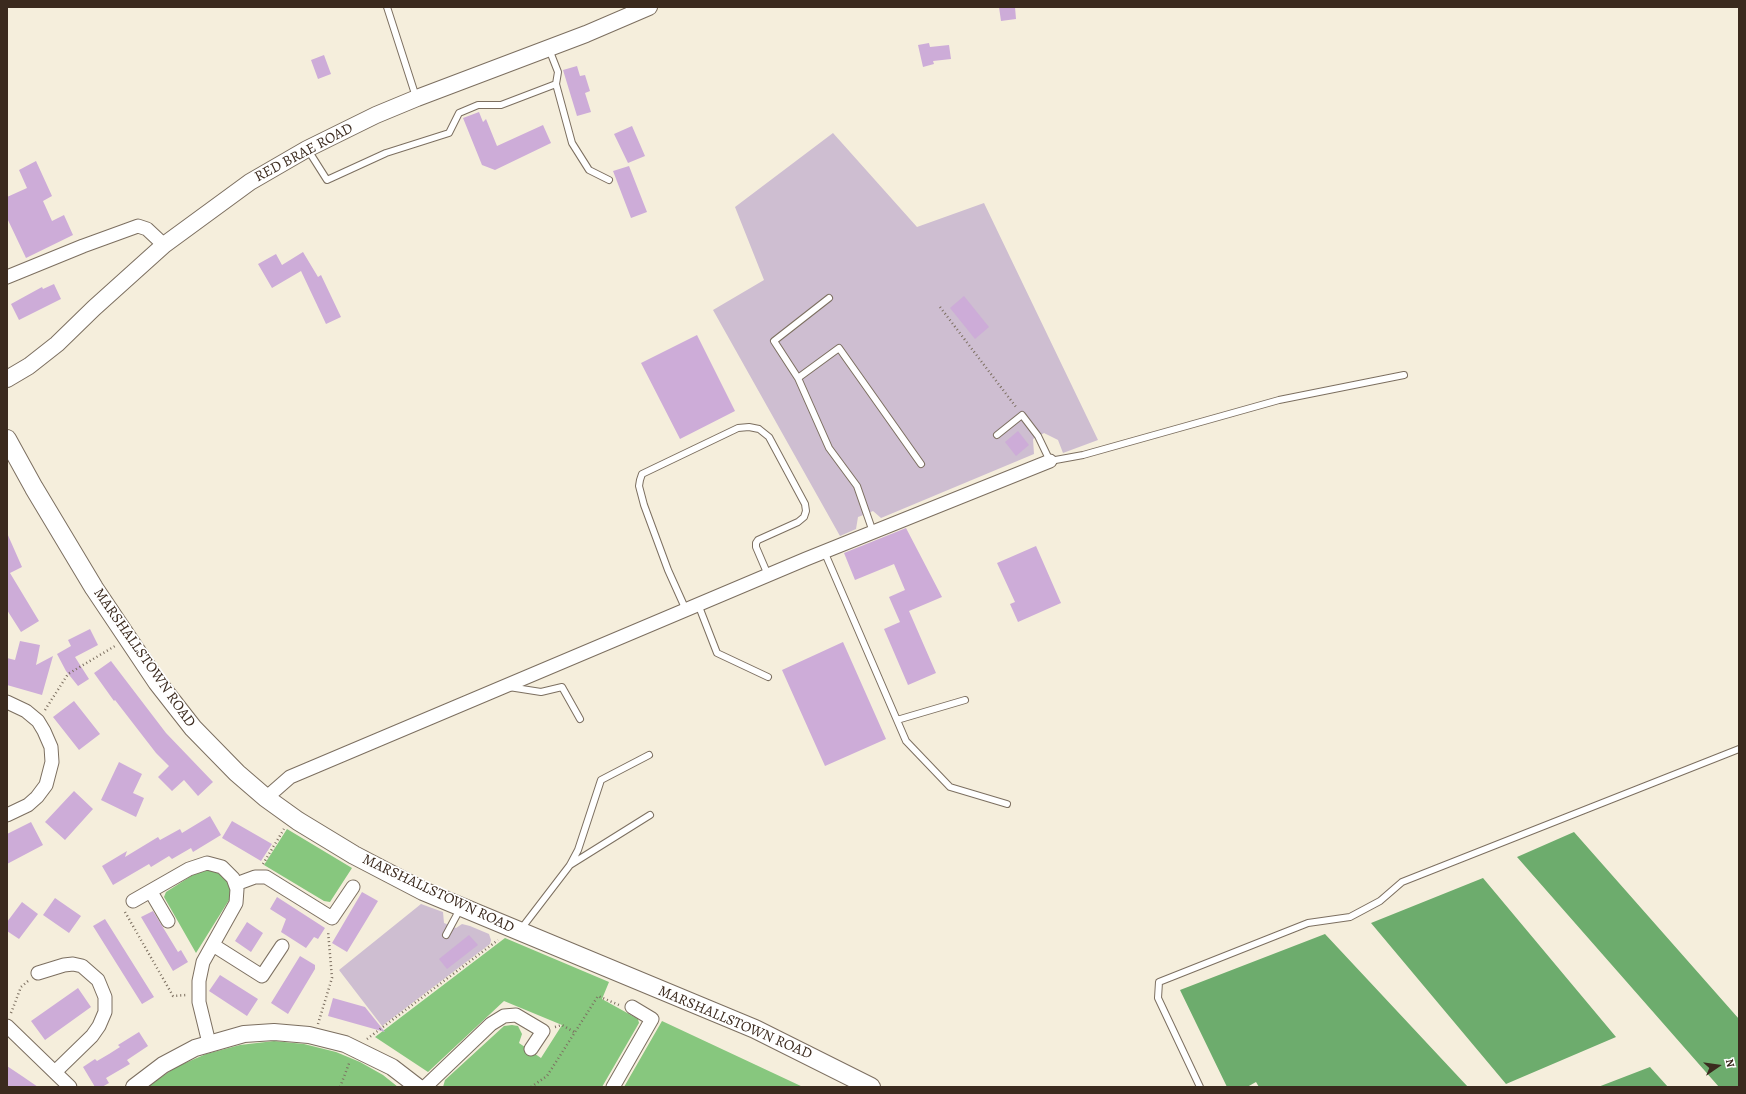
<!DOCTYPE html>
<html>
<head>
<meta charset="utf-8">
<style>
	body { margin:0 }
	#map { position:relative; width:1746px; height:1094px; overflow:hidden; background:#f5eedc; font-family:Alegreya,serif }
	canvas { display:block }
	.frame { position:absolute; inset:0; border:8px solid #3b2a1e; pointer-events:none }
	.north { position:absolute; left:1698px; top:1046px; width:40px; height:40px; -webkit-text-stroke:3px #fff; paint-order:stroke; rotate:77deg; font-size:11px; font-weight:700; line-height:16px; text-align:center; color:#3b2a1e }
	.north::after { content:''; display:block; margin:auto; width:14px; height:18px; background:#3b2a1e; clip-path:polygon(50% 0,100% 100%,50% 72%,0 100%) }
</style>
</head>
<body>
<div id="map">
<canvas width="1746" height="1094"></canvas>
<div class="frame"></div>
<div class="north">N</div>
</div>
<script>
const context = document.querySelector('canvas').getContext('2d');
context.lineJoin = 'round';
function fill(path, color) {
  context.fillStyle = color;
  context.fill(path, 'evenodd');
}
function toPath(rows) {
  const path = new Path2D();
  for (const r of rows) {
    path.moveTo(r[0], r[1]);
    for (let i = 2; i < r.length; i += 2) path.lineTo(r[i], r[i + 1]);
  }
  return path;
}
function stroke(path, color, width, dash) {
  context.strokeStyle = color;
  context.lineWidth = width;
  context.lineCap = dash ? 'butt' : 'round';
  context.setLineDash(dash || []);
  context.stroke(path);
}
function label(font, color, halo, rows, align = 'center') {
  context.font = font + ' Alegreya,serif';
  context.lineWidth = 3.5;
  context.setLineDash([]);
  context.textBaseline = 'middle';
  context.strokeStyle = halo;
  context.fillStyle = color;
  for (const [text, x, y, turn = 0] of rows) {
    context.save();
    context.translate(x, y);
    context.rotate((+turn || 0) * Math.PI / 180);
    context.textAlign = isNaN(turn) ? turn : align;
    if (halo) context.strokeText(text, 0, 0);
    context.fillText(text, 0, 0);
    context.restore();
  }
}
const industrial = toPath([
	[833,133,917,227,984,203,1098,440,1063,453,1058,440,1044,433,1033,439,1034,454,881,518,873,511,866,514,858,517,856,529,840,536,713,310,764,280,735,207],
	[421,904,443,912,444,923,456,928,462,924,470,926,489,934,491,940,490,944,382,1026,339,970]
]);
const green = toPath([
	[287,829,352,868,330,902,324,901,264,865],
	[210,870,215,871,225,878,231,889,231,894,229,900,196,953,164,897,166,892,196,873],
	[505,938,609,982,602,999,638,1019,639,1023,602,1087,443,1087,445,1080,504,1026,512,1025,518,1026,522,1034,519,1043,541,1058,562,1025,504,1001,428,1072,375,1037],
	[662,1021,803,1087,624,1087],
	[274,1041,304,1044,336,1052,360,1062,383,1075,398,1087,147,1087,176,1067,206,1054,240,1045]
]);
const forest = toPath([
	[1574,832,1739,1019,1739,1087,1719,1087,1517,857],
	[1483,878,1616,1037,1506,1084,1371,923],
	[1325,934,1468,1087,1259,1087,1256,1082,1247,1087,1227,1087,1180,990],
	[1650,1067,1668,1087,1598,1087]
]);
const building = toPath([
	[999,7,1015,7,1016,19,1001,21],
	[929,43,930,47,949,45,951,59,933,61,934,64,923,67,918,45],
	[324,55,331,74,318,79,311,60],
	[577,66,580,76,585,75,590,91,585,93,591,112,577,116,563,70],
	[479,112,483,122,486,119,497,146,543,125,551,143,495,170,482,165,463,118],
	[632,126,645,156,628,163,614,134],
	[36,161,52,196,43,201,52,221,64,215,73,235,26,258,7,218,7,197,27,188,19,170],
	[629,166,647,212,631,218,613,171],
	[303,252,318,277,321,275,341,317,326,324,301,271,272,288,258,264,276,254,282,265],
	[54,284,61,299,19,320,11,304,42,287,43,289],
	[964,296,989,327,975,339,950,308],
	[697,335,735,411,680,439,641,363],
	[1018,431,1029,445,1016,456,1005,442],
	[906,528,942,597,909,611,936,673,908,685,884,629,900,622,889,597,905,590,894,564,855,580,844,553],
	[7,533,22,567,10,573,39,621,21,632,7,610],
	[1036,546,1061,603,1018,622,1010,604,1015,602,997,563],
	[90,629,98,645,75,657,89,679,78,686,66,671,57,654,71,646,68,640],
	[20,641,40,645,36,665,53,656,42,695,7,685,7,658,15,660],
	[843,642,886,739,825,766,782,670],
	[111,661,166,733,213,782,198,796,184,780,172,791,158,777,169,766,156,753,115,700,114,701,94,673],
	[74,701,100,734,79,750,53,717],
	[119,762,142,774,133,793,144,798,136,817,101,800],
	[74,791,93,809,65,840,45,822],
	[210,816,221,835,193,852,191,848,172,859,169,856,151,867,149,864,113,885,102,866,127,851,125,857,158,837,160,840,180,829,182,833],
	[232,821,272,844,261,861,222,838],
	[31,822,43,845,7,864,7,834],
	[362,892,378,901,347,952,332,943],
	[277,897,325,928,318,939,314,937,306,948,281,932,286,919,270,909],
	[55,898,81,916,69,933,43,915],
	[22,902,38,914,19,939,7,931,7,922],
	[153,911,178,952,181,950,188,962,173,971,141,917],
	[105,919,154,997,142,1004,93,926],
	[247,922,263,933,251,952,235,941],
	[469,935,478,945,447,969,439,959],
	[300,956,315,965,315,969,288,1014,271,1003],
	[220,975,258,999,247,1016,209,991],
	[78,988,91,1007,45,1040,31,1021],
	[333,998,365,1007,385,1032,328,1016],
	[139,1032,148,1046,127,1060,130,1064,106,1078,109,1083,102,1087,95,1087,83,1067,95,1059,97,1061,109,1054,120,1047,118,1045],
	[7,1066,22,1076,38,1087,7,1087]
]);
const path = toPath([
	[940,307,1016,407],
	[45,710,68,674,115,646],
	[263,864,284,829],
	[125,912,173,996,186,995],
	[11,1013,21,987,28,981],
	[318,1024,332,978,328,931],
	[555,1027,562,1025,574,1032],
	[367,1039,498,940],
	[340,1087,350,1061],
	[531,1087,547,1076,598,996,619,1005]
]);
const service = toPath([
	[387,7,416,97],
	[556,84,572,143,589,170,609,180],
	[308,150,327,180,386,153,449,133,459,113,478,105,501,105,556,84,558,72,549,49],
	[798,378,774,341,829,298],
	[997,435,1022,415,1038,436,1050,461,1083,455,1279,400,1404,375],
	[873,532,857,486,829,448,798,378,839,348,921,464],
	[824,551,906,741,950,787,1007,804],
	[698,604,717,653,768,677],
	[686,610,668,570,644,505,639,486,640,480,642,474,738,428,749,427,759,429,769,437,805,504,806,511,804,517,798,522,758,540,756,543,756,547,768,575],
	[509,687,541,692,562,687,580,719],
	[897,720,965,700],
	[570,865,650,815],
	[521,929,570,865,578,850,601,780,649,755],
	[446,935,460,909],
	[1200,1087,1158,998,1159,982,1308,923,1350,917,1380,901,1402,882,1739,749]
]);
const minor = toPath([
	[7,277,83,246,138,226,147,229,164,245],
	[7,702,26,711,38,721,44,731,51,747,52,762,46,785,37,797,28,805,7,815],
	[266,798,290,777,806,559,1050,461],
	[236,884,255,877,266,877,332,918,353,887],
	[151,892,168,921],
	[133,901,189,869,207,863,222,867,233,878,237,889,236,903,203,962,199,981,199,1002,209,1043],
	[213,945,262,976,282,946],
	[38,973,64,965,73,964,82,966,98,980,105,997,105,1012,99,1026,92,1036,55,1072],
	[7,1026,70,1087],
	[425,1087,491,1024,504,1016,516,1015,543,1031,531,1049],
	[613,1087,652,1019,632,1007]
]);
const tertiary = toPath([
	[7,379,29,366,57,344,94,308,164,245,250,182,307,149,376,115,417,98,586,34,649,7],
	[134,1087,163,1065,195,1048,244,1034,274,1032,309,1035,345,1044,392,1067,418,1087]
]);
const secondary = toPath([
	[7,439,34,488,94,588,157,682,193,728,237,773,266,798,298,821,354,855,423,891,755,1029,871,1087]
]);
const streetNames = [
	["RED BRAE ROAD",304,153,-28],
	["MARSHALLSTOWN ROAD",144,658,55],
	["MARSHALLSTOWN ROAD",438,894,25],
	["MARSHALLSTOWN ROAD",735,1023,23]
];
fill(industrial, '#cebed1');
fill(green, '#87c77e');
fill(forest, '#6dac6d');
fill(building, '#cdacd8');
stroke(service, '#7c6f60', 8);
stroke(minor, '#7c6f60', 15);
stroke(tertiary, '#7c6f60', 18);
stroke(secondary, '#7c6f60', 20);
stroke(path, '#7c6f60', 2.5, [1, 3]);
stroke(service, '#fff', 6);
stroke(minor, '#fff', 13);
stroke(tertiary, '#fff', 16);
stroke(secondary, '#fff', 18);
label('15px', '#3b2a1e', '#fff', streetNames);
</script>
</body>
</html>
